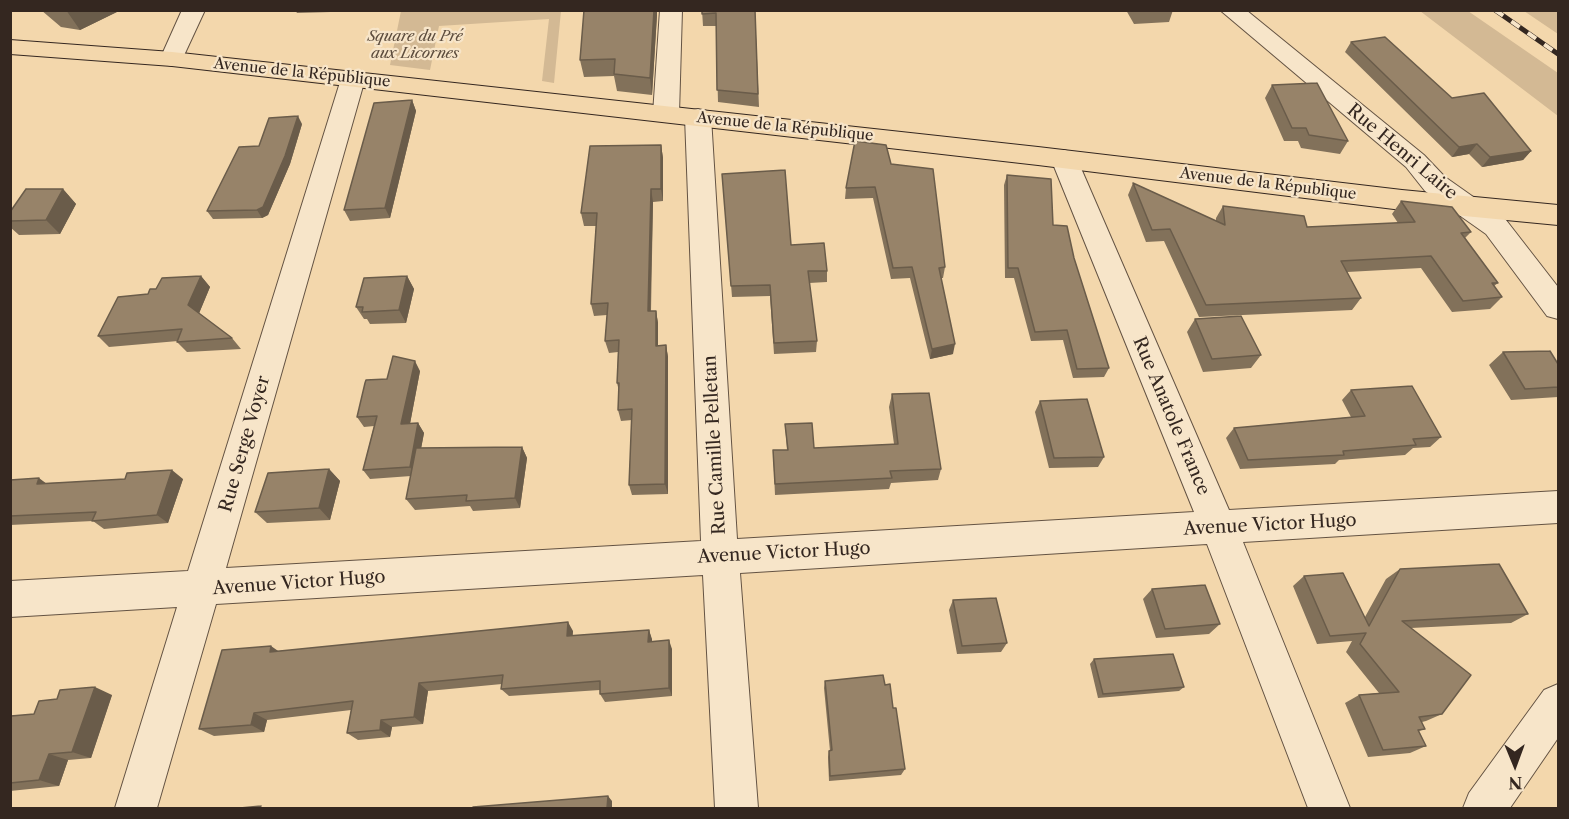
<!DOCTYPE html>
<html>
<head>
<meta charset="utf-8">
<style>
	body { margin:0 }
	#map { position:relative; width:1569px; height:819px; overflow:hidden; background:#f3d7ac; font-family:"Libre Caslon Text",serif }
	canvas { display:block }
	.frame { position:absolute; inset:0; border:12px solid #342720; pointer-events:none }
	.north { position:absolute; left:1485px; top:735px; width:60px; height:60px; -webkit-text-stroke:4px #f7e5c9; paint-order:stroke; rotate:179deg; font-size:16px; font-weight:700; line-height:24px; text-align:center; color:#342720 }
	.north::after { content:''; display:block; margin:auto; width:21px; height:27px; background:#342720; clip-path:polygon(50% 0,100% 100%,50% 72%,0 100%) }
</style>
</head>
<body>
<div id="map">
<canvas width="1569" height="819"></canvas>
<div class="frame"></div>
<div class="north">N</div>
</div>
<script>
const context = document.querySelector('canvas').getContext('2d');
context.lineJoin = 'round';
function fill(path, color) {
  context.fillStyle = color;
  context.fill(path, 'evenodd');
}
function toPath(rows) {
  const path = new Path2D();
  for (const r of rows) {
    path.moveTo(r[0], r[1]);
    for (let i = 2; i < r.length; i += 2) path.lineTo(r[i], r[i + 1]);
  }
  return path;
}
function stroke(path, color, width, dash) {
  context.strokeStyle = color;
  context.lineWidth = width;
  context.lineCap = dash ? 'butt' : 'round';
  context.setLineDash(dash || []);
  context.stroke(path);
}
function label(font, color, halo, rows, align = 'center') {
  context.font = font + ' "Libre Caslon Text",serif';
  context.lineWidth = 4.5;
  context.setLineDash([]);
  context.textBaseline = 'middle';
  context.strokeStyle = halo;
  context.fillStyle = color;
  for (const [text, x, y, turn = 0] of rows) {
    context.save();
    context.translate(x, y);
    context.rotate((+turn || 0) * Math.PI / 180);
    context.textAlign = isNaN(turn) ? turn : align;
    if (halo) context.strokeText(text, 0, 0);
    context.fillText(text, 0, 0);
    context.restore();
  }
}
const green = toPath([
	[401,11,561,11,554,83,542,81,549,19,439,26,430,70,390,65],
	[1420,11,1468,11,1558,73,1558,116],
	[1524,11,1558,11,1558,34]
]);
const minor = toPath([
	[182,10,205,10,180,64,172,66,164,64,160,59,182,10],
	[660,10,682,10,679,114,675,120,666,122,657,120,653,114,660,10],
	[1220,10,1246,10,1424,155,1445,177,1506,220,1558,287,1558,319,1547,316,1486,234,1425,191,1406,167,1220,10],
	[353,71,362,74,365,79,226,568,701,541,685,117,689,111,698,109,707,111,711,117,737,539,1194,512,1051,159,1055,153,1064,150,1073,153,1077,159,1229,510,1558,491,1558,523,1243,542,1350,808,1308,808,1207,544,740,573,758,808,715,808,703,575,216,604,157,808,115,808,177,607,10,617,10,581,188,571,341,79,344,74,353,71],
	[1558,684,1558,738,1510,808,1463,808,1469,793,1544,690,1558,684]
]);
const major = toPath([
	[10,40,172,52,1038,147,1402,190,1558,205,1558,225,1402,210,1038,165,172,66,10,54,10,40]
]);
const rail = toPath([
	[1495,10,1558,54]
]);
const wall = toPath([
	[41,10,121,10,80,30,61,27],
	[295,10,332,10,331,12,297,13],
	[584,10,657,10,657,15,652,95,617,91,614,76,584,77,580,60],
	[702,10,755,10,759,107,718,102,716,26,703,26],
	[1126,10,1173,10,1169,22,1134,24],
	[1351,42,1452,98,1531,151,1523,160,1482,167,1469,154,1452,157,1345,52],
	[1272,85,1348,141,1340,154,1301,148,1298,141,1284,141,1265,98],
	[412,100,416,111,390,218,350,221,344,210],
	[302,124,290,164,268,215,262,218,213,219,207,211,259,146],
	[661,145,663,158,663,201,653,202,651,311,656,311,658,323,658,345,666,345,668,357,668,494,632,495,629,485,632,420,621,421,618,410,619,391,617,383,618,352,609,353,605,341,607,315,594,316,591,304,596,226,584,226,581,213],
	[891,164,945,267,943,278,941,278,953,354,930,359,910,278,891,279,873,198,845,199,846,188],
	[1007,175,1053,225,1074,258,1109,368,1104,377,1073,378,1063,340,1031,341,1014,278,1005,278,1004,185],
	[1133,183,1216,221,1216,218,1223,206,1307,227,1398,223,1392,214,1401,201,1471,232,1465,238,1498,283,1494,286,1502,297,1490,309,1452,312,1421,268,1347,272,1361,298,1352,310,1199,317,1164,241,1146,242,1128,195],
	[723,185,791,245,827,271,827,282,809,283,817,341,816,352,774,354,770,296,732,297],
	[63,189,76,204,60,234,19,235,10,227,10,212],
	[201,276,210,287,199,313,232,338,241,349,187,352,177,342,178,341,109,347,98,336,148,294,156,289],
	[407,276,414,289,406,323,370,324,367,319,364,319,356,307],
	[1195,319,1261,355,1251,368,1203,372,1187,332],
	[1503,352,1558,364,1558,397,1511,400,1489,365],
	[420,371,410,424,418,423,424,433,421,448,522,447,527,458,520,508,473,511,470,506,415,510,406,499,411,476,370,479,363,470,374,426,364,427,357,417,387,379],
	[1351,390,1441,437,1430,447,1413,448,1405,455,1339,460,1335,464,1240,469,1226,438,1234,428,1351,417,1342,400],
	[892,394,941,469,938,480,891,483,889,489,775,495,773,450,787,450,785,424,814,448,894,444,889,407],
	[1040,401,1104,457,1098,467,1049,468,1035,412],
	[329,469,340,481,330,520,267,523,255,512],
	[183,479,168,523,104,529,93,521,10,525,10,480,46,483],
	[1400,569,1528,614,1511,623,1411,628,1442,714,1426,721,1422,722,1425,729,1419,731,1426,746,1410,753,1368,757,1345,703,1359,695,1379,693,1346,652,1352,641,1317,644,1293,586,1304,576,1365,617,1386,579],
	[1152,589,1220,624,1209,634,1156,638,1143,599],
	[953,600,1007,643,1001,652,957,654,949,610],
	[649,630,652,641,672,649,672,696,605,702,600,694,600,690,509,696,501,689,502,684,428,691,423,724,392,727,390,737,358,740,347,733,351,710,267,720,264,732,214,736,199,729,278,651,573,631,572,636],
	[1094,659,1184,687,1179,691,1098,698,1090,664],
	[825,681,893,708,905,769,901,775,829,781,828,757,829,751,830,751,824,688],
	[112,695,91,758,68,760,59,786,10,791,10,717,34,714]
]);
const shadedWall = toPath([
	[66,10,121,10,80,30],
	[654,10,657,10,657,15,652,95,650,78],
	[412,100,416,111,390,218,385,208],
	[298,116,302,124,290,164,268,215,262,218,257,210],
	[1477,144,1469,154,1452,157,1459,147],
	[661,145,663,158,663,201,661,189],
	[1531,151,1523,160,1482,167,1490,157],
	[63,189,76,204,60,234,46,220],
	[651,189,653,202,650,323,648,311],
	[201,276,210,287,198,316,188,305],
	[407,276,414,289,406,323,399,310],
	[656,311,658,323,658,357,656,346],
	[955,344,953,354,930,359,932,349],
	[666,345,668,357,668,494,665,484],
	[415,361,420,371,408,434,401,424],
	[418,423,424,433,416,476,410,467],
	[522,447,527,458,520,508,515,498],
	[329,469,340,481,330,520,319,508],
	[172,470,183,479,168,523,157,515],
	[39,478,51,487,37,484],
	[568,622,573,631,572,645,567,636],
	[649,630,652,639,652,650,648,642],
	[669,640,672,649,672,696,669,688],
	[271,646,284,655,270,652],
	[419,683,428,691,423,724,414,717],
	[95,687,112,695,91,758,72,752],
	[254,713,267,720,264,732,251,725],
	[381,720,392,727,390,737,380,730],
	[49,754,68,760,59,786,39,780],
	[608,796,612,801,612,808,607,808]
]);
const building = toPath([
	[584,10,654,10,650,78,614,74,615,59,580,60,584,10],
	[702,10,755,10,758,94,717,90,716,13,702,14,702,10],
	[1385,37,1452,98,1484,93,1531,151,1490,157,1477,144,1459,147,1351,42,1385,37],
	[1317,83,1348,141,1309,135,1306,128,1292,128,1272,85,1317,83],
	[412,100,385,208,344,210,374,103,412,100],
	[298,116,285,156,263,207,257,210,207,211,239,147,259,146,269,118,298,116],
	[855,141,886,145,891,164,933,169,945,267,939,268,955,344,932,349,912,267,893,268,875,187,846,188,855,141],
	[661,145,661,189,651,189,648,311,656,311,656,346,666,345,665,484,629,485,632,409,618,410,619,383,617,383,619,340,605,341,608,303,591,304,597,213,581,213,590,146,661,145],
	[785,170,791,245,824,243,827,271,808,271,817,341,774,343,770,285,731,286,722,174,785,170],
	[1007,175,1051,179,1053,225,1067,226,1074,258,1109,368,1077,369,1067,330,1035,332,1018,268,1008,268,1007,175],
	[1133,183,1225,225,1223,206,1304,216,1307,227,1415,222,1401,201,1452,207,1471,232,1461,233,1498,283,1492,283,1502,297,1463,301,1431,256,1341,261,1361,298,1206,305,1170,229,1152,230,1133,183],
	[26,189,63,189,46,220,10,221,10,212,26,189],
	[201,276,188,305,232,338,177,342,182,329,98,336,118,297,148,294,150,289,156,289,162,278,201,276],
	[407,276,399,310,362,312,363,307,356,307,364,278,407,276],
	[1241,316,1261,355,1212,359,1195,319,1241,316],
	[1550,351,1558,364,1558,387,1525,389,1503,352,1550,351],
	[393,356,415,361,401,424,418,423,410,467,363,470,377,416,357,417,365,383,366,380,387,379,393,356],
	[1412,386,1441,437,1413,439,1416,445,1343,451,1344,455,1248,460,1234,428,1365,416,1351,390,1412,386],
	[929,393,941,469,890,471,892,478,775,484,773,450,788,450,785,424,812,423,814,448,898,444,892,394,929,393],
	[1087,399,1104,457,1054,458,1040,401,1087,399],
	[522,447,515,498,466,501,467,495,406,499,416,448,522,447],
	[329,469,319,508,255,512,268,473,329,469],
	[172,470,157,515,92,521,96,512,10,516,10,480,39,478,37,484,125,479,127,473,172,470],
	[1499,564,1528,614,1402,621,1471,675,1442,714,1419,717,1425,729,1418,730,1426,746,1383,750,1359,695,1399,692,1360,644,1366,633,1330,636,1304,576,1343,573,1369,626,1400,569,1499,564],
	[1205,585,1220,624,1165,629,1152,589,1205,585],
	[996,598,1007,643,962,646,953,600,996,598],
	[568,622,567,636,649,630,648,642,669,640,669,688,600,694,600,681,501,689,503,675,419,683,414,717,381,720,380,730,347,733,353,701,254,713,251,725,199,729,222,650,271,646,270,652,568,622],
	[1173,654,1184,687,1103,694,1094,659,1173,654],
	[883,675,885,685,890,684,893,708,896,708,905,769,830,776,829,751,832,750,825,681,883,675],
	[95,687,72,752,49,754,39,780,10,783,11,716,34,714,39,701,57,699,60,690,95,687],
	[608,796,607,808,473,808,473,807,608,796],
	[261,806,260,808,240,808,261,806]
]);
const farParknames = [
	["Square du Pré",415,37],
	["aux Licornes",415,54]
];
const farStreetnames = [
	["Avenue de la République",302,73,6],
	["Avenue de la République",785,127,6],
	["Avenue de la République",1268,184,7]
];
const streetNames = [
	["Rue Henri Laire",1402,152,40],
	["Rue Anatole France",1171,416,67],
	["Rue Serge Voyer",245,444,-74],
	["Rue Camille Pelletan",715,445,-93],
	["Avenue Victor Hugo",1270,525,-3],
	["Avenue Victor Hugo",784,553,-3],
	["Avenue Victor Hugo",299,583,-4]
];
fill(green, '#d3b994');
stroke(minor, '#645343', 2);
stroke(major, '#342720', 2);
fill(minor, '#f7e5c9');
fill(major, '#f3d7ac');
stroke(rail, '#342720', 5);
stroke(rail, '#f7e5c9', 4, [10]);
fill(wall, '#82715a');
fill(shadedWall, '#6a5c4a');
fill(building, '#978369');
stroke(building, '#6a5c4a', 1.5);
label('italic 15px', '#5c4c3d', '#f7e5c9', farParknames);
label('15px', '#342720', '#f7e5c9', farStreetnames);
label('18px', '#342720', '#f7e5c9', streetNames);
</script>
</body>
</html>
